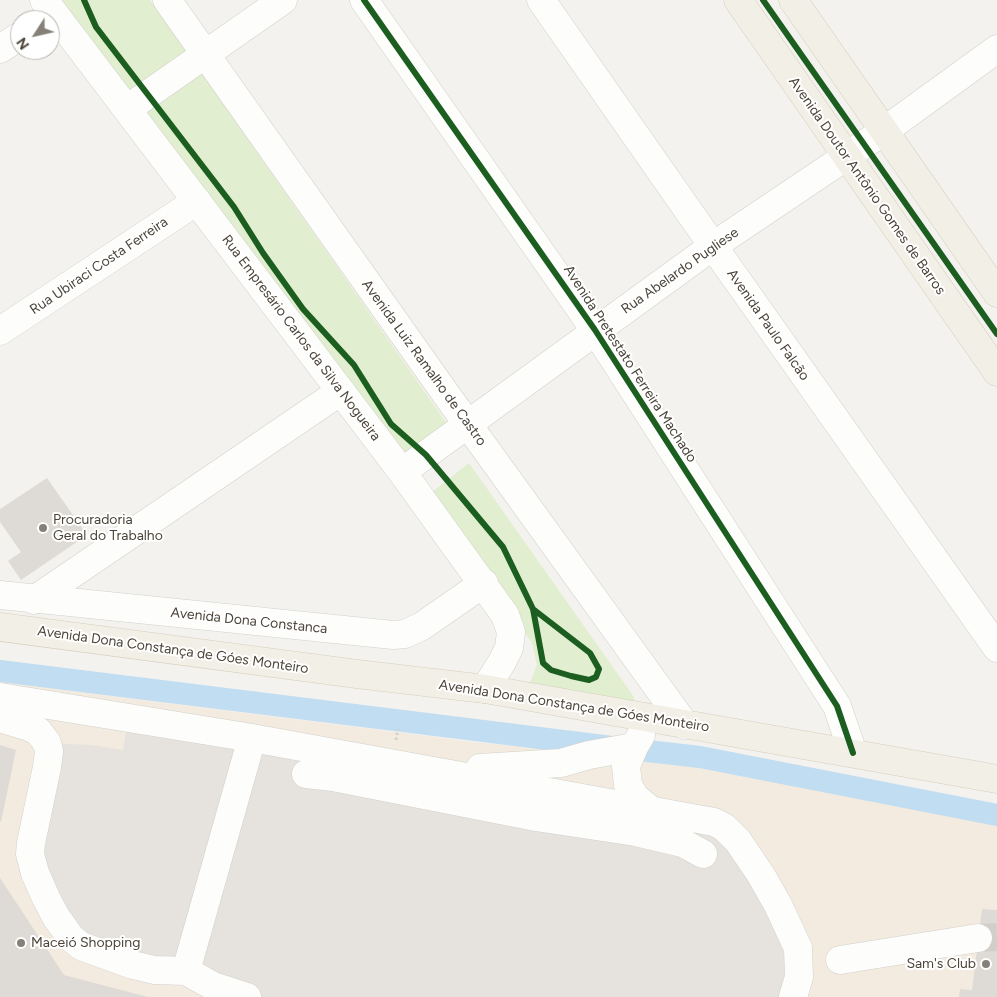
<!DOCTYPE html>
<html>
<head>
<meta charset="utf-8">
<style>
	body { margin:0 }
	#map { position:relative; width:997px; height:997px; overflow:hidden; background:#f4f2ee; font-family:Figtree,sans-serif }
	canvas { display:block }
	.north { position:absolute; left:10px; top:10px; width:50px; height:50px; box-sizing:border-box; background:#fff; border:1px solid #b7b4b0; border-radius:50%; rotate:235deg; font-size:14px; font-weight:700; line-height:20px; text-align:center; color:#4b4439 }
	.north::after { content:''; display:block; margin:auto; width:18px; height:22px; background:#868178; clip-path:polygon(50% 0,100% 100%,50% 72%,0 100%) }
</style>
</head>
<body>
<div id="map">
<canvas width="997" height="997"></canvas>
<div class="north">N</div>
</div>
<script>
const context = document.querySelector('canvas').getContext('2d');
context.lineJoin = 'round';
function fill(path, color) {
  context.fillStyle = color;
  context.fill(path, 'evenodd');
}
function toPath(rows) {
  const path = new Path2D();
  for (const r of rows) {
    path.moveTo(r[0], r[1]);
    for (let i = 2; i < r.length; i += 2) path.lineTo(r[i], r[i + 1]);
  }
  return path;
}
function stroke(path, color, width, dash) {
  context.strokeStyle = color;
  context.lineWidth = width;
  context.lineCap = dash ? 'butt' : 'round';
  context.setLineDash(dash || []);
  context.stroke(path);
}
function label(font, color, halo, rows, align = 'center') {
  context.font = font + ' Figtree,sans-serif';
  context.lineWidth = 4;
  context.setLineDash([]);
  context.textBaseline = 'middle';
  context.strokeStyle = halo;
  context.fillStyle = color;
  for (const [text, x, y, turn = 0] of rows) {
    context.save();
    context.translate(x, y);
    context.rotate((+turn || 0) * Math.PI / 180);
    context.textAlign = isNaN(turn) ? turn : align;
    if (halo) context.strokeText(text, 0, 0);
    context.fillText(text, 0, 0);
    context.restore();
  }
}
const commercial = toPath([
	[0,682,473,742,679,762,997,825,997,997,0,997]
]);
const green = toPath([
	[57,0,150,0,448,425,400,460],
	[469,463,634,697,635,710,527,690,537,665,532,643,427,496]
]);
const parking = toPath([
	[129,717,714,822,778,905,793,997,247,997,81,946,35,873,47,743,92,745,123,750]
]);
const canal = toPath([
	[0,671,612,747],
	[647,751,700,757,997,815]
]);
const building = toPath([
	[47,478,87,535,21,580,8,561,21,552,0,522,0,509],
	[0,745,16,750,1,822,0,821],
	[0,878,64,975,148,997,0,997],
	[982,909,997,910,997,997,959,997,960,989,972,990]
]);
const minorTunnel = toPath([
	[978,938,997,937]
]);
const path = toPath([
	[396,740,398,729]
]);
const minor = toPath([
	[44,0,402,472,505,615,511,632,509,648,502,662,485,689],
	[167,0,448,397,685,725],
	[364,0,595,330,837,706,853,753],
	[541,0,713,246,997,648],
	[0,49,20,36],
	[127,109,283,0],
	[0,331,197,201],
	[402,472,713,246,884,131,997,49],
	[0,595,393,635,405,634,422,626,484,583],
	[34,600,341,391],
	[0,697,252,738,714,822,724,827,738,841,761,875,778,905,798,948,799,977,793,997],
	[0,718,29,727,38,731,47,743,49,751,47,767,31,843,30,854,35,873,46,898,56,917,71,938,81,946,133,965,154,970,186,971,213,986,247,997],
	[641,735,634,747,626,766,628,785,635,797,652,811],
	[480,768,561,763,589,755,634,747],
	[306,774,333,777,536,817,636,832,683,843,703,854],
	[840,960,978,938],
	[186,971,252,738]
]);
const major = toPath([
	[738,0,997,372],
	[793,0,997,293],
	[0,627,357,674,485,689,997,779]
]);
const cycleway = toPath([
	[84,0,96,27,234,207,263,253,303,309,354,365,391,424,426,455,503,547,533,609,543,663,551,670,571,676,589,680,596,677,599,669,590,653,533,609],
	[364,0,595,330,837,706,853,753],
	[763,0,997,334]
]);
const markers = [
	[43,528,5,"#868178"],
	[21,943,5,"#868178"],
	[986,964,5,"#868178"]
];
const streetNames = [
	["Avenida Doutor Antônio Gomes de Barros",867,186,55],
	["Rua Ubiraci Costa Ferreira",99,266,-34],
	["Rua Abelardo Pugliese",680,271,-35],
	["Avenida Paulo Falcão",768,325,55],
	["Rua Empresário Carlos da Silva Nogueira",301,338,53],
	["Avenida Luiz Ramalho de Castro",424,363,54],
	["Avenida Pretestato Ferreira Machado",630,364,57],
	["Avenida Dona Constanca",249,621,6],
	["Avenida Dona Constança de Góes Monteiro",173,650,8],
	["Avenida Dona Constança de Góes Monteiro",574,706,9]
];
const poiNames = [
	["Procuradoria",53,520],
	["Geral do Trabalho",53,536],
	["Maceió Shopping",31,943],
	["Sam's Club",976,964,"right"]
];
fill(commercial, '#f3ebdf');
fill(green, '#e1eecf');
fill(parking, '#e6e3df');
stroke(canal, '#c0ddf1', 22);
fill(building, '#dedbd6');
stroke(minorTunnel, '#d2cfca', 28, [28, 14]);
stroke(minor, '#d2d0cb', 29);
stroke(major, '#d6cebb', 29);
stroke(path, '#d3d2cc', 3, [2.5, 2.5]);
stroke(minor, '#fdfdfc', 28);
stroke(major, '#f2efe6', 28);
stroke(cycleway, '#1b5e20', 6);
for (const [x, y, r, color] of markers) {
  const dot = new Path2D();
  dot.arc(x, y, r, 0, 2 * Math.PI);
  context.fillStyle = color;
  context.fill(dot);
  stroke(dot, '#fff', 2);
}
label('14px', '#4b4439', '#fff', streetNames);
label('14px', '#4b4439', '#fff', poiNames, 'left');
</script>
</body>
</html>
